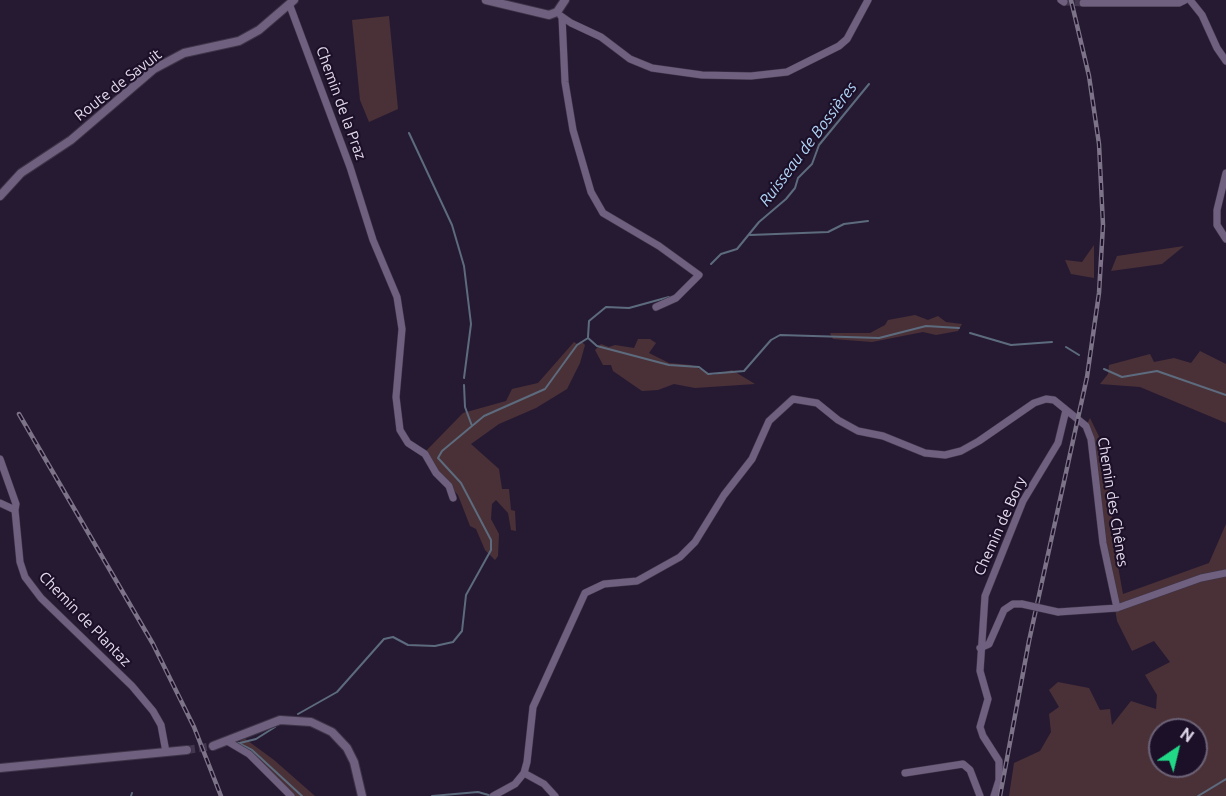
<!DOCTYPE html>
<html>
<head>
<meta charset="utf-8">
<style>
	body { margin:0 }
	#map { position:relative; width:1226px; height:796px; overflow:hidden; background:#261a33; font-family:Ubuntu,sans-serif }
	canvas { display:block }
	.north { position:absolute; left:1148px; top:718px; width:60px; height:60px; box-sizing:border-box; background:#1c1029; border:2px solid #6c6277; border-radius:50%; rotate:35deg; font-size:16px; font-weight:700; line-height:24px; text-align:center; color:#e4dced }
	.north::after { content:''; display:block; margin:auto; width:21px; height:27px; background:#21d887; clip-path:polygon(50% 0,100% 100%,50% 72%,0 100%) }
</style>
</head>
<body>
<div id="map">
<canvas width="1226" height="796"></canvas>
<div class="north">N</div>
</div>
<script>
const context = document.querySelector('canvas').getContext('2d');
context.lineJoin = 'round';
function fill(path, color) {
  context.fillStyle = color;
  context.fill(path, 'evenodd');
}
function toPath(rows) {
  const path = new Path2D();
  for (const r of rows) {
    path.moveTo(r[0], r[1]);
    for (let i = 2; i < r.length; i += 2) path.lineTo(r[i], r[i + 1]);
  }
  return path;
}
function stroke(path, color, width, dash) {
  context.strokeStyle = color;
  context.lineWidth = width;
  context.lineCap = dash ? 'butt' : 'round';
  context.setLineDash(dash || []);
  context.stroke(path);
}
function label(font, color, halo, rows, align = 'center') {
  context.font = font + ' Ubuntu,sans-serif';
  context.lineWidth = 4.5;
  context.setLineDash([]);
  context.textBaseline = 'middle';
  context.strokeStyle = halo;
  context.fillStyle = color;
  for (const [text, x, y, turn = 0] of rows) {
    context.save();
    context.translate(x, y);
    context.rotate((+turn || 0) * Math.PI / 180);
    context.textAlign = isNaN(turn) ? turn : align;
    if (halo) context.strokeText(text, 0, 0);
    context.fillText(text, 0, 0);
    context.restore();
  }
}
const green = toPath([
	[389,16,398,109,369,122,360,100,352,20],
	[1094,245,1094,278,1071,274,1065,260,1082,262],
	[1184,246,1162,264,1111,271,1117,256],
	[915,315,928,320,938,316,946,322,962,324,958,331,936,335,923,332,872,342,833,339,830,333,870,333,885,325,888,320],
	[638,339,650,339,656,343,649,353,669,363,691,365,713,375,732,370,755,384,695,388,674,384,658,390,642,391,613,371,611,365,603,365,595,350,601,344,609,347,615,345,634,348],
	[581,341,585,345,580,363,567,389,536,408,499,424,471,444,499,469,502,489,509,489,511,510,515,511,516,531,511,530,508,513,496,500,492,504,491,519,499,534,498,556,495,560,485,550,476,529,470,526,458,495,437,472,426,451,463,413,506,401,512,389,538,383,574,342,577,344],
	[1200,351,1226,364,1226,423,1140,387,1100,384,1108,374,1109,365,1150,354,1154,362,1174,358,1191,363],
	[1090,418,1107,453,1115,550,1123,594,1209,563,1226,524,1226,796,1009,796,1014,763,1040,751,1051,732,1049,714,1059,707,1049,690,1058,682,1089,688,1100,710,1110,709,1112,725,1131,701,1156,709,1157,695,1145,675,1170,662,1154,641,1132,651,1117,621,1086,426],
	[1160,730,1196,730,1196,766,1160,766],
	[244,738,274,760,315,796,291,796,249,754,233,747]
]);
const stream = toPath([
	[409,133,452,225,464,266,471,324,464,378],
	[750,235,828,232,844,224,868,221],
	[711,264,721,254,737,249,759,222,786,199,795,188,798,178,812,164,819,145,869,84],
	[970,333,1011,345,1052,342],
	[588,337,589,321,606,307,629,308,669,297],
	[588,338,597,346,669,365,699,367,708,374,744,371,771,340,780,335,879,338,926,326,959,328],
	[1066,347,1079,355],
	[1104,369,1122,377,1157,371,1226,395],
	[464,385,465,407,472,426],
	[298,714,337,692,384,639,393,637,408,645,435,646,453,642,462,631,466,595,491,550,491,540,461,483,438,458,442,451,484,416,545,389,577,345,588,338],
	[238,743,252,750,302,796],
	[240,743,256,739,275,727],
	[131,796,132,793],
	[432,796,478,792,492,796],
	[1198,796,1226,779]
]);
const minorTunnel = toPath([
	[1064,2,1083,3]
]);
const tertiaryTunnel = toPath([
	[187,750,213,746]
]);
const minor = toPath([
	[1061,0,1064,2],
	[1190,0,1202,15,1217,48,1226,61],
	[1083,3,1179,3,1185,0],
	[290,6,350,167,373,240,397,297,402,329,396,397,400,430,408,443,425,454,436,473,449,486,453,498],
	[561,16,571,23,601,37,630,59,652,68,702,75,751,76,787,72,839,46,847,39,868,0],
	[562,17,565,82,573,130,591,192,603,213,659,246,699,275,676,298,656,307],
	[1226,173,1217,210,1217,225,1226,239],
	[0,459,16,504,15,510],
	[0,503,15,510,20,562,25,577,41,598,132,686,153,711,161,725,166,752],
	[1058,612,1117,608],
	[980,648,989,644,1004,610,1013,604,1022,604],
	[227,741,249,754,291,796],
	[524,773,544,784,555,796],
	[905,773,963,764,970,770,980,796],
	[493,796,515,784,524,773,527,762,533,707,585,593,604,584,637,581,680,557,695,542,724,495,752,459,769,421,793,399,817,403,838,420,858,431,883,436,925,453,945,455,961,451,979,441,1034,403,1046,399,1054,400,1086,426,1091,439,1103,543,1117,608,1201,578,1226,573],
	[994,796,999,780,999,761,983,736,980,727,988,699,980,671,985,596,1023,501,1058,443,1066,410]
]);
const tertiary = toPath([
	[486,0,549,15,557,12,565,0],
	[0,196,21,173,71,140,154,69,184,53,239,41,259,30,294,0],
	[213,746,280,720,311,722,332,732,347,748,354,762,362,796],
	[0,768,187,750]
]);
const rail = toPath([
	[19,414,153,644,194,727,221,796],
	[1000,796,1029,641,1087,377,1099,293,1103,225,1099,144,1089,76,1071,0]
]);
const minorBridge = toPath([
	[1022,604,1058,612]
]);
const streetNames = [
	["Route de Savuit",118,85,-38],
	["Chemin de la Praz",341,103,70],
	["Chemin des Chênes",1113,502,81],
	["Chemin de Bory",1000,526,-66],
	["Chemin de Plantaz",85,619,46]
];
const waterNames = [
	["Ruisseau de Bossières",808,144,-53]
];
fill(green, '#4a3137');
stroke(stream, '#5d6b7e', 2);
stroke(minorTunnel, '#42374f', 7, [7, 3.5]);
stroke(tertiaryTunnel, '#42374f', 8, [8, 4]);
stroke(minor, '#3e3448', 8);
stroke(tertiary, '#3e3448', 10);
stroke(minor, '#6e607e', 7);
stroke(tertiary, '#6e607e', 8);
stroke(rail, '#7d7388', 4.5);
stroke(rail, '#1c1029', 2, [7]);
stroke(minorBridge, '#3e3448', 8, []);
stroke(minorBridge, '#6e607e', 7);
label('15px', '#e4dced', '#1c1029', streetNames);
label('italic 16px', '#b0d5f7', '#1c1029', waterNames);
</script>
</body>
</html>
